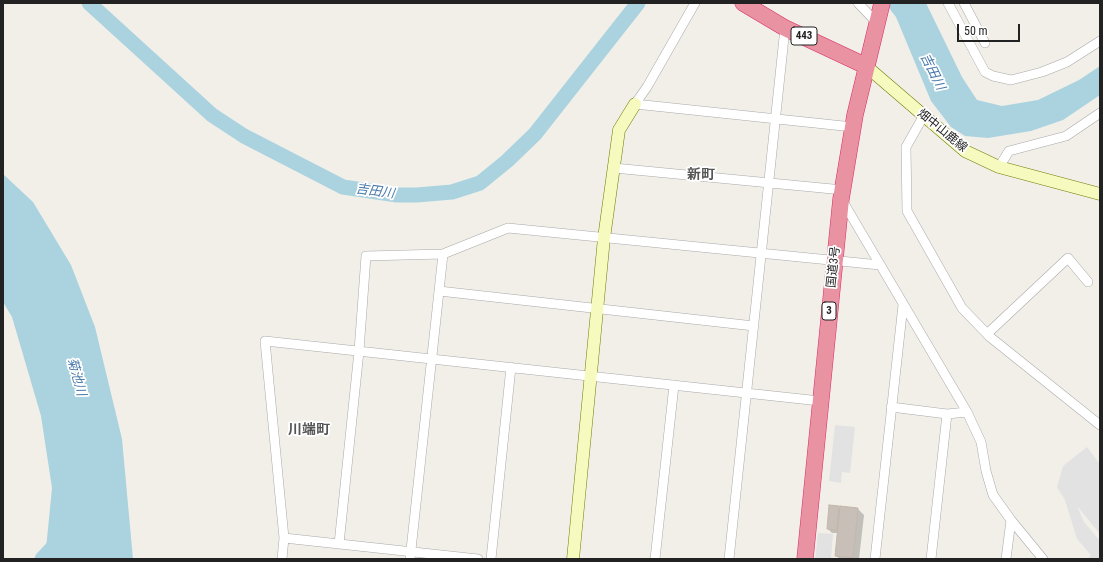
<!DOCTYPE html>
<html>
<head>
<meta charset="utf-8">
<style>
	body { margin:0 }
	#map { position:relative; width:1103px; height:562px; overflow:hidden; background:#f2efe9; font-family:"Roboto Condensed",sans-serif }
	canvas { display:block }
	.frame { position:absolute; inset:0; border:4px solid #222; pointer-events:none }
	.scale { position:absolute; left:957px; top:24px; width:63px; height:18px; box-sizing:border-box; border:2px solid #222; border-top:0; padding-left:5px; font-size:12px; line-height:14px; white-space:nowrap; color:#222; -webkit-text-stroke:3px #fff; paint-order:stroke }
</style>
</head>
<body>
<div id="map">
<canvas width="1103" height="562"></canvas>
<div class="frame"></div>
<div class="scale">50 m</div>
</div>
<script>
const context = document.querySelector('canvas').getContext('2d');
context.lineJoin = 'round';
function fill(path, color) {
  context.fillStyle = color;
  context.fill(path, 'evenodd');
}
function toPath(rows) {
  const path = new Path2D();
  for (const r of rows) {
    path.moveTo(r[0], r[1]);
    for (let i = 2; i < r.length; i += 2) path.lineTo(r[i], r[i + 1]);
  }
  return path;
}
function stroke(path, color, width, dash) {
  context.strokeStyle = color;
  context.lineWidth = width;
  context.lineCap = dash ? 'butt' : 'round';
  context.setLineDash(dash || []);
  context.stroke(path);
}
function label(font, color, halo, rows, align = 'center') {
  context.font = font + ' "Roboto Condensed","Noto Sans JP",sans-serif';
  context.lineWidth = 3.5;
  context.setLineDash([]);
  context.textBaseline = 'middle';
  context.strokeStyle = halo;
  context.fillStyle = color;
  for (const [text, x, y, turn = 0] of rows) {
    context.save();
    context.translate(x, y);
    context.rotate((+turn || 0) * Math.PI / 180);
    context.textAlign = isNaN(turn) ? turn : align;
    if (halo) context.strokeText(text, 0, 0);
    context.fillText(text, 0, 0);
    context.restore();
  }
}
const parking = toPath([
	[835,425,855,427,850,473,842,472,841,483,829,481],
	[1087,447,1100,464,1100,534,1077,506,1084,522,1100,541,1100,559,1088,559,1091,555,1077,539,1065,500,1057,487,1063,466],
	[818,533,833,534,831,559,815,559]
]);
const water = toPath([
	[885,3,926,3,962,77,977,100,1002,106,1038,100,1079,80,1100,66,1100,95,1063,120,1031,131,988,138,965,136,951,127,931,101,896,17],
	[3,174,33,202,71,265,95,327,122,439,133,559,45,559,52,488,41,416,12,317,3,302]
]);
const shadow = toPath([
	[839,507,841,509,858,509,864,515,859,559,840,559,836,556,839,533,832,533,828,529]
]);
const river = toPath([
	[89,3,212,115,244,136,343,187,397,195,417,195,452,192,480,183,507,161,535,134,638,3],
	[42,559,59,541]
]);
const building = toPath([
	[829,505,839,506,837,530,827,529,829,505],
	[840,506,858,508,853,558,835,556,840,506]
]);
const street = toPath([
	[695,3,647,87,635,104,853,127],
	[858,3,877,23],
	[948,3,985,72,993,76,1011,80,1042,72,1067,62,1100,41],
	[964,3,985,43],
	[923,117,906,147,907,211,962,308,990,337,1100,425],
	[999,167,1009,151,1066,136,1100,113],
	[614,168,843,190],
	[842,200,967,412,981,442,986,471,993,495,1011,520,1043,559],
	[439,291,754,326],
	[987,334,1068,258,1088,282],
	[891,407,947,414,967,412],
	[284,538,478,559],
	[339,544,359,351,366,256,443,254,508,228,880,265],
	[282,559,284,538,265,341,820,401],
	[410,559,443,254],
	[491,559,511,367],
	[655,559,674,385],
	[729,559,785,28],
	[875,559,903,305],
	[931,559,947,414],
	[1006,559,1011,520]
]);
const secondary = toPath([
	[866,66,965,151,999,167,1100,194],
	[573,559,604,238,619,130,635,104]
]);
const highway = toPath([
	[743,3,785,28,866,66],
	[805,559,841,199,855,115,882,3]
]);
const shields = [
	[804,36,26],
	[829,311,14]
];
const shieldNames = [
	["443",804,36],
	["3",829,311]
];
const streetNames = [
	["畑中山鹿線",942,131,39],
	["国道3号",834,267,-84]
];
const waterNames = [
	["吉田川",932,72,64],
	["吉田川",375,192,8],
	["菊池川",76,377,75]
];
const quarterNames = [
	["新町",701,175],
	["川端町",309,430]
];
fill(parking, '#e2e2e2');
fill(water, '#aad3df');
fill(shadow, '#0003');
stroke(river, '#aad3df', 15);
fill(building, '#c7bfb8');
stroke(building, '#c4b6ab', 1);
stroke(street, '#a9a9a9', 10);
stroke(secondary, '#707d05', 13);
stroke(highway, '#dc2a67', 17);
stroke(street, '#fff', 9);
stroke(secondary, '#f7fabf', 12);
stroke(highway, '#e892a2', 16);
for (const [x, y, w] of shields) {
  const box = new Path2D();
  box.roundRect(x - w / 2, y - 9, w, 18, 3);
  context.fillStyle = '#fff';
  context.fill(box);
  stroke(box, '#222', 1);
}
label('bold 11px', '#222', null, shieldNames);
label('12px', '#222', '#fff', streetNames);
label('italic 13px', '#4a7aab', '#fff', waterNames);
label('bold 14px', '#555', '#fff', quarterNames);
</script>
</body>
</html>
